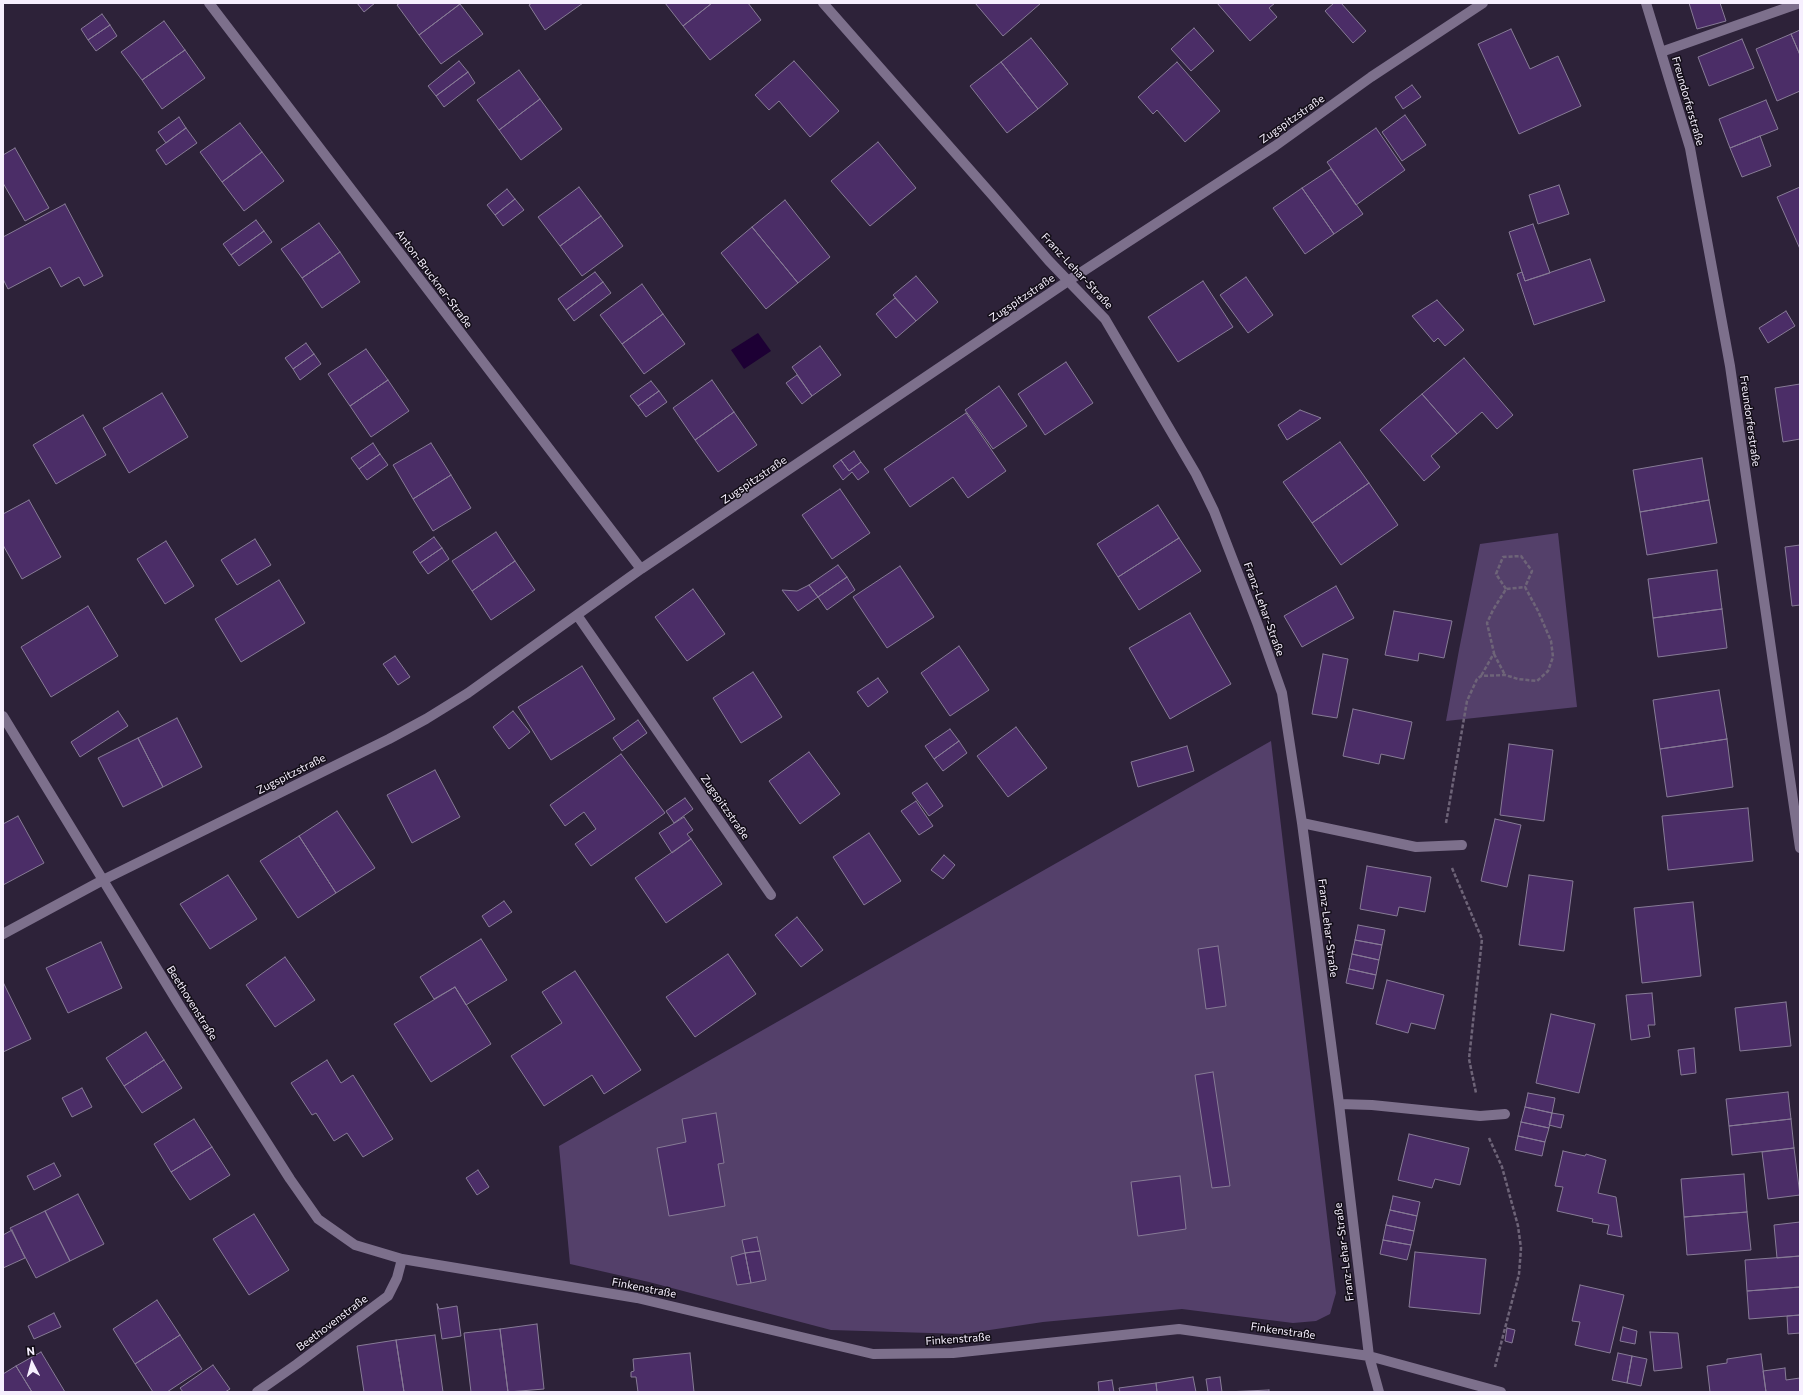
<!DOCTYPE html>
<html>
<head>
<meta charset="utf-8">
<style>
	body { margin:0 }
	#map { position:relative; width:1803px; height:1395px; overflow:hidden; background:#2d2239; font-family:Commissioner,sans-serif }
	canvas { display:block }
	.frame { position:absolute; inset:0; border:4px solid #f6effe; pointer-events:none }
	.north { position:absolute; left:12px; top:1343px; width:40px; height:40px; -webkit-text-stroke:3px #130e18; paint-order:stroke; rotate:354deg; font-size:11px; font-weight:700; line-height:16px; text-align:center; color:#f6effe }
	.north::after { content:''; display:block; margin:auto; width:14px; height:18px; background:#f6effe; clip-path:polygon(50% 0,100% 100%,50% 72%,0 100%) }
</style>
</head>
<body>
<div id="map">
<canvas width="1803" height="1395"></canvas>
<div class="frame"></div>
<div class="north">N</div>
</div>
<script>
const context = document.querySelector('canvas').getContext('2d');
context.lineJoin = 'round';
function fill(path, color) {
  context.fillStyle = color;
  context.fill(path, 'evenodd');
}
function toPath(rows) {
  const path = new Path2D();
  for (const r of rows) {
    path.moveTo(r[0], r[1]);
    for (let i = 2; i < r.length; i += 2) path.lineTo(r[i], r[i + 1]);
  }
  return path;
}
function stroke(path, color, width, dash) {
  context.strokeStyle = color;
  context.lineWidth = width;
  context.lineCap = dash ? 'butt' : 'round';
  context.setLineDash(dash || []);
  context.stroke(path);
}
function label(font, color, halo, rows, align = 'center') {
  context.font = font + ' Commissioner,sans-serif';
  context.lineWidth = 3;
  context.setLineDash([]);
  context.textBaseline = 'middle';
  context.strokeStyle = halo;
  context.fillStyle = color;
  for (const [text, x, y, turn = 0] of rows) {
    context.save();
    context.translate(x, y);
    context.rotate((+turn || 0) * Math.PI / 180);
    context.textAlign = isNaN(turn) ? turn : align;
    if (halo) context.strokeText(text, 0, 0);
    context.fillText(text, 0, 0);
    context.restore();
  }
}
const green = toPath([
	[1558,533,1577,707,1446,721,1459,650,1480,544],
	[1271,741,1336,1293,1330,1314,1316,1321,1293,1323,1182,1309,1043,1322,963,1334,831,1330,649,1282,570,1264,559,1146]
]);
const water = toPath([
	[758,333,771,351,744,369,731,350]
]);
const building = toPath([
	[357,3,375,3,364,12,357,3],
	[400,3,460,3,460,4,419,35,397,5,400,3],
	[532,3,583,3,545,30,529,5,532,3],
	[665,3,712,3,683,26,665,3],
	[712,3,748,3,761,20,710,60,683,26,712,3],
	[975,3,1041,3,1003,36,975,3],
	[1217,3,1275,3,1269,8,1277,17,1250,41,1217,3],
	[1334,3,1341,3,1366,31,1353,43,1325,11,1334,3],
	[1689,3,1720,3,1726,21,1697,29,1689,3],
	[460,4,483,34,441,64,419,35,460,4],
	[102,14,110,25,88,40,81,29,102,14],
	[164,21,185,50,142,80,121,52,164,21],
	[110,25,117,36,96,51,88,40,110,25],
	[1194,28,1214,51,1191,71,1171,49,1194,28],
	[1511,29,1530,69,1558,56,1581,106,1519,134,1478,44,1511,29],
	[1800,30,1800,55,1791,34,1800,30],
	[1791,34,1800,55,1800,91,1777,101,1756,49,1791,34],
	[1031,38,1068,84,1038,109,1001,62,1031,38],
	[1742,39,1754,68,1709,86,1698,57,1742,39],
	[185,50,205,78,162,109,142,80,185,50],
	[459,61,468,72,436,96,428,86,459,61],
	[794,61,839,111,810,137,779,101,769,110,755,95,794,61],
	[1001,62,1038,109,1007,133,970,86,1001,62],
	[1177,62,1220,111,1185,142,1157,110,1153,114,1138,97,1177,62],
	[519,70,540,99,499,130,477,100,519,70],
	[468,72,475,83,444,107,436,96,468,72],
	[1412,85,1421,97,1403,109,1395,97,1412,85],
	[540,99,562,129,521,160,499,130,540,99],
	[1766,100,1778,129,1730,148,1719,119,1766,100],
	[1405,115,1426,145,1402,161,1382,132,1405,115],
	[179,117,186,128,166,143,158,132,179,117],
	[240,123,262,152,222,182,200,152,240,123],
	[186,128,197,143,166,165,156,150,186,128],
	[1376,128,1405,170,1356,205,1327,162,1376,128],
	[1760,136,1771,166,1742,177,1730,148,1760,136],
	[878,142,916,188,870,226,831,181,878,142],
	[15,148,49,208,25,221,3,183,3,155,15,148],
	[262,152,284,181,244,211,222,182,262,152],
	[1331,169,1363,214,1334,234,1302,188,1331,169],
	[1559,185,1569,214,1538,224,1529,195,1559,185],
	[579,187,601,216,560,246,538,217,579,187],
	[1800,187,1800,249,1777,197,1800,187],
	[1302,188,1334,234,1305,254,1273,208,1302,188],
	[507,189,515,199,495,215,487,205,507,189],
	[515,199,524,210,503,226,495,215,515,199],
	[785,200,830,257,798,283,752,227,785,200],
	[65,204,103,276,84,286,79,277,61,287,50,267,8,289,3,279,3,237,65,204],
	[601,216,623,246,582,276,560,246,601,216],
	[256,220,264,231,231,255,223,244,256,220],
	[319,223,340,252,302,278,281,249,319,223],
	[1533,224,1550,273,1525,281,1509,232,1533,224],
	[752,227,798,283,766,309,721,253,752,227],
	[264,231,272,242,239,266,231,255,264,231],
	[340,252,360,282,322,308,302,278,340,252],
	[1590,259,1605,301,1534,325,1517,274,1522,272,1525,281,1590,259],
	[595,272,603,282,566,310,558,299,595,272],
	[916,276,938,302,916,321,893,295,916,276],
	[1246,277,1273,315,1248,333,1220,295,1246,277],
	[1203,281,1233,327,1178,362,1148,317,1203,281],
	[603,282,611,293,574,321,566,310,603,282],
	[642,284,663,314,622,344,600,315,642,284],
	[895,298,916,321,896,338,876,314,895,298],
	[1437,300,1464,330,1445,346,1438,338,1434,342,1412,316,1437,300],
	[1786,311,1795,326,1768,343,1759,328,1786,311],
	[663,314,685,344,644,374,622,344,663,314],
	[306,343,314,354,293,369,285,358,306,343],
	[820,346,841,375,812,396,792,367,820,346],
	[366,349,388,380,350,406,328,374,366,349],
	[314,354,321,364,300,380,293,369,314,354],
	[1464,358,1513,415,1497,429,1482,412,1457,434,1422,394,1464,358],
	[1066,362,1093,403,1045,435,1018,394,1066,362],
	[797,375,812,396,802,404,786,383,797,375],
	[388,380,409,411,371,437,350,406,388,380],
	[712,380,734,412,695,440,673,408,712,380],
	[651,381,659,391,638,406,630,396,651,381],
	[1800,384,1800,439,1783,442,1775,388,1800,384],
	[999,386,1027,426,993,449,965,410,999,386],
	[659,391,667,402,646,417,638,406,659,391],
	[162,393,188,437,129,473,103,428,162,393],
	[1422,394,1457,434,1431,456,1440,467,1424,481,1380,430,1422,394],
	[1300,410,1321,418,1287,440,1278,425,1300,410],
	[734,412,757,445,718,472,695,440,734,412],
	[966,413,1006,471,968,498,953,477,910,507,884,469,966,413],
	[83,415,106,455,56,484,33,445,83,415],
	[1340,442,1369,483,1312,523,1283,482,1340,442],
	[373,443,380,454,359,469,351,458,373,443],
	[431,443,451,475,413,499,393,465,431,443],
	[854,451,861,462,849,471,841,460,854,451],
	[380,454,388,465,367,480,359,469,380,454],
	[1702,458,1709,500,1640,512,1633,470,1702,458],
	[841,460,849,471,861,462,869,472,858,480,852,472,843,480,833,466,841,460],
	[451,475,471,508,433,531,413,499,451,475],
	[1369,483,1398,525,1341,565,1312,523,1369,483],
	[840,489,870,533,832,559,802,515,840,489],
	[29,500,61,557,22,579,3,545,3,514,29,500],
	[1709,500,1717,543,1647,555,1640,512,1709,500],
	[1158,505,1179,538,1118,577,1097,544,1158,505],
	[496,532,515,561,472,591,452,561,496,532],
	[434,537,442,548,420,563,413,552,434,537],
	[1179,538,1201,571,1139,610,1118,577,1179,538],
	[255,539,271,565,237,585,221,560,255,539],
	[166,541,194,586,165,604,137,559,166,541],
	[1800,545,1800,605,1792,606,1785,547,1800,545],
	[442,548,449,559,428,574,420,563,442,548],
	[515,561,535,590,491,620,472,591,515,561],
	[838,565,847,577,818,597,809,585,838,565],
	[900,566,934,617,887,648,853,597,900,566],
	[1717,570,1722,609,1653,618,1648,579,1717,570],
	[847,577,855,590,827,610,818,597,847,577],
	[279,580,305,623,241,662,215,619,279,580],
	[809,585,818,597,798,611,782,590,797,591,809,585],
	[1336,586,1354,618,1302,647,1284,616,1336,586],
	[693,589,725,634,687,661,655,617,693,589],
	[88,606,118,656,51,697,21,647,88,606],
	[1722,609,1727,648,1658,657,1653,618,1722,609],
	[1394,611,1452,621,1444,658,1419,653,1418,661,1385,655,1394,611],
	[1190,613,1231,684,1170,719,1129,648,1190,613],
	[959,646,989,690,950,716,921,673,959,646],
	[1323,654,1348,659,1337,718,1312,714,1323,654],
	[395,656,410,677,398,685,383,664,395,656],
	[582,666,615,719,551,760,518,707,582,666],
	[753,672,782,717,741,743,713,698,753,672],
	[878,678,888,692,868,707,857,692,878,678],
	[1719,690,1727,739,1660,749,1653,700,1719,690],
	[1353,709,1412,722,1404,759,1381,754,1379,764,1343,756,1353,709],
	[118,711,128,726,80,757,71,742,118,711],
	[513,711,530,732,509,749,493,727,513,711],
	[177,718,202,767,163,787,138,738,177,718],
	[638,720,647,733,622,751,613,738,638,720],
	[1016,727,1047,768,1008,797,977,756,1016,727],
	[950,729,959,741,934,759,925,746,950,729],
	[138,738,163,787,123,807,98,758,138,738],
	[1727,739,1733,787,1667,797,1660,749,1727,739],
	[959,741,967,753,943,771,934,759,959,741],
	[1509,744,1553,750,1544,821,1500,815,1509,744],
	[1187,746,1194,771,1138,787,1131,762,1187,746],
	[809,752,840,794,800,824,769,781,809,752],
	[621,754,665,813,591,866,575,844,596,829,584,812,565,826,550,805,621,754],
	[435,770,460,817,412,843,387,795,435,770],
	[927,783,943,806,929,816,912,793,927,783],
	[685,798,693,809,674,823,666,811,685,798],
	[916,801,933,826,919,835,901,811,916,801],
	[1748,808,1753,861,1668,870,1662,816,1748,808],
	[337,811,375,868,336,893,299,836,337,811],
	[18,816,44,863,3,885,3,824,18,816],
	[684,817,693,830,687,834,691,839,672,853,659,833,684,817],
	[1495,819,1521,825,1507,887,1481,881,1495,819],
	[869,833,901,881,864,905,833,857,869,833],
	[299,836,336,893,298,918,260,861,299,836],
	[691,839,722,884,666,923,635,878,691,839],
	[944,855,955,865,943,879,931,870,944,855],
	[1367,866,1431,877,1425,912,1399,907,1397,916,1360,909,1367,866],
	[228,875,257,919,210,949,180,904,228,875],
	[1529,875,1573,881,1564,951,1519,945,1529,875],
	[504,901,512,912,489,927,482,916,504,901],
	[1693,902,1701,976,1642,983,1634,908,1693,902],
	[797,917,823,950,801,967,775,935,797,917],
	[1358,925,1385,930,1382,945,1355,940,1358,925],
	[481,939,507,980,466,1005,455,987,434,999,420,977,481,939],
	[1355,940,1382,945,1379,960,1352,954,1355,940],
	[101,942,122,988,68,1013,46,968,101,942],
	[1218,946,1226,1006,1206,1009,1198,949,1218,946],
	[728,954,756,994,695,1037,666,997,728,954],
	[1352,954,1379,960,1376,975,1349,969,1352,954],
	[285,957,315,1000,275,1027,246,985,285,957],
	[1349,969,1376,975,1373,989,1346,983,1349,969],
	[575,971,641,1070,604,1094,592,1075,544,1106,511,1056,562,1023,542,992,575,971],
	[1387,980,1444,995,1435,1029,1411,1023,1408,1033,1376,1024,1387,980],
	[3,982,31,1039,3,1052,3,982],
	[455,987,491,1044,431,1082,394,1024,455,987],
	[1652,993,1655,1025,1648,1025,1650,1037,1631,1040,1626,995,1652,993],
	[1786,1002,1791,1046,1740,1051,1735,1008,1786,1002],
	[1551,1014,1595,1024,1579,1093,1536,1083,1551,1014],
	[146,1032,164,1060,124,1086,106,1058,146,1032],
	[1694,1048,1696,1073,1681,1075,1678,1050,1694,1048],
	[164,1060,182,1088,142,1113,124,1086,164,1060],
	[327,1060,341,1083,353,1075,393,1139,363,1157,347,1133,334,1141,316,1113,312,1115,291,1083,327,1060],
	[1213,1072,1230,1186,1212,1188,1195,1075,1213,1072],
	[82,1088,92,1107,72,1117,62,1098,82,1088],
	[1788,1092,1791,1119,1729,1126,1726,1099,1788,1092],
	[1528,1093,1555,1098,1552,1113,1525,1107,1528,1093],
	[1525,1107,1552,1113,1549,1128,1521,1122,1525,1107],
	[716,1113,724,1163,718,1164,725,1206,669,1216,657,1148,686,1142,682,1119,716,1113],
	[1552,1113,1564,1115,1561,1128,1549,1125,1552,1113],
	[194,1119,212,1147,171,1172,154,1144,194,1119],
	[1791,1119,1794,1148,1732,1155,1729,1126,1791,1119],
	[1521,1122,1549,1128,1545,1142,1518,1136,1521,1122],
	[1409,1134,1469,1148,1460,1185,1435,1179,1432,1188,1398,1180,1409,1134],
	[1518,1136,1545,1142,1542,1156,1515,1150,1518,1136],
	[212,1147,230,1175,190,1200,171,1172,212,1147],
	[1794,1148,1800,1195,1768,1199,1762,1152,1794,1148],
	[1563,1151,1585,1156,1586,1154,1606,1160,1598,1193,1616,1197,1622,1237,1607,1234,1609,1225,1592,1222,1593,1219,1557,1211,1563,1187,1555,1186,1563,1151],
	[54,1163,61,1176,34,1190,27,1176,54,1163],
	[478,1170,489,1187,477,1195,466,1178,478,1170],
	[1744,1174,1747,1212,1684,1217,1681,1179,1744,1174],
	[1180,1176,1186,1229,1138,1236,1131,1182,1180,1176],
	[78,1194,104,1244,70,1261,45,1211,78,1194],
	[1393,1196,1420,1202,1417,1216,1390,1210,1393,1196],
	[1390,1210,1417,1216,1414,1231,1386,1225,1390,1210],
	[45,1211,70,1261,36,1278,10,1228,45,1211],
	[1747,1212,1751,1250,1687,1255,1684,1217,1747,1212],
	[254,1214,289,1270,249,1295,213,1239,254,1214],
	[1800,1222,1800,1256,1777,1258,1774,1225,1800,1222],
	[1386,1225,1414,1231,1411,1245,1383,1240,1386,1225],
	[12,1230,25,1258,3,1268,3,1235,12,1230],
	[757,1237,760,1251,745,1253,742,1240,757,1237],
	[1383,1240,1411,1245,1407,1260,1380,1254,1383,1240],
	[760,1251,766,1280,751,1283,745,1253,760,1251],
	[1415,1252,1486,1259,1480,1314,1409,1307,1415,1252],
	[745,1253,751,1283,737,1285,731,1257,745,1253],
	[1800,1256,1800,1287,1747,1291,1745,1260,1800,1256],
	[1580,1285,1624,1295,1610,1353,1575,1345,1580,1322,1572,1321,1580,1285],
	[1800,1287,1800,1315,1749,1319,1747,1291,1800,1287],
	[157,1300,180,1335,135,1364,113,1329,157,1300],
	[437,1304,439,1309,457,1306,461,1336,442,1339,437,1304],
	[54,1313,61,1327,34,1339,28,1326,54,1313],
	[1800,1315,1800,1333,1788,1334,1787,1316,1800,1315],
	[537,1324,544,1389,508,1392,500,1329,537,1324],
	[1623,1327,1637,1331,1635,1344,1620,1341,1623,1327],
	[1507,1328,1515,1330,1512,1343,1505,1341,1507,1328],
	[500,1329,508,1392,471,1392,464,1333,500,1329],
	[1650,1332,1678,1333,1682,1368,1654,1371,1650,1332],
	[180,1335,202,1369,167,1392,153,1392,135,1364,180,1335],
	[435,1335,443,1392,404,1392,396,1340,435,1335],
	[396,1340,404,1392,364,1392,357,1346,396,1340],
	[41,1352,65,1392,32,1392,16,1366,41,1352],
	[690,1353,694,1392,638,1392,636,1377,631,1377,631,1372,634,1371,633,1359,690,1353],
	[1618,1353,1632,1356,1627,1383,1612,1380,1618,1353],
	[1761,1354,1766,1392,1710,1392,1707,1366,1727,1363,1727,1359,1761,1354],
	[1632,1356,1647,1359,1641,1386,1627,1383,1632,1356],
	[213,1365,230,1389,225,1392,183,1392,180,1388,213,1365],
	[16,1366,32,1392,3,1392,3,1374,16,1366],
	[1785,1368,1786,1380,1800,1378,1800,1392,1766,1392,1763,1371,1785,1368],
	[1193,1377,1196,1392,1157,1392,1156,1383,1193,1377],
	[1220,1377,1222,1392,1208,1392,1206,1379,1220,1377],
	[1112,1380,1114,1392,1099,1392,1098,1382,1112,1380],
	[1156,1383,1157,1392,1120,1392,1119,1388,1156,1383],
	[1269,1390,1269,1392,1225,1392,1269,1390]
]);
const path = toPath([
	[1506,589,1496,574,1503,557,1521,556,1532,571,1525,587],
	[1494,654,1505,675],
	[1446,823,1467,701,1477,679,1481,676,1505,675,1518,679,1537,681,1548,671,1553,657,1551,641,1538,611,1525,587,1506,589,1493,610,1487,623,1494,653,1481,676],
	[1452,868,1482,939,1469,1059,1476,1093],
	[1489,1138,1502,1167,1518,1226,1521,1248,1519,1274,1495,1367]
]);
const minor = toPath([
	[209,3,641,569],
	[823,3,993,196,1049,261,1105,319,1196,474,1214,511,1258,625,1282,693,1302,823,1339,1104,1369,1356,1379,1392],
	[1646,3,1690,148,1730,366,1800,848],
	[1661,52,1800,3],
	[577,615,771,895],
	[3,716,178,1003,290,1179,318,1219,355,1245,402,1259,637,1298,873,1354,953,1353,1179,1329,1369,1356,1501,1392],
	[1302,823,1416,847,1462,845],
	[3,934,103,880,389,739,426,719,468,693,641,569,1068,281,1275,146,1371,77,1483,3],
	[1339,1104,1372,1105,1480,1116,1505,1114],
	[257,1392,297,1364,388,1296,397,1278,402,1259]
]);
const streetNames = [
	["Freundorferstraße",1688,101,74],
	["Zugspitzstraße",1292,119,-35],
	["Franz-Lehar-Straße",1077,271,47],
	["Anton-Bruckner-Straße",434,279,53],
	["Zugspitzstraße",1022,298,-34],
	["Freundorferstraße",1750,421,82],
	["Zugspitzstraße",754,480,-34],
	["Franz-Lehar-Straße",1264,609,70],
	["Zugspitzstraße",291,774,-27],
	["Zugspitzstraße",725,807,55],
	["Franz-Lehar-Straße",1328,928,83],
	["Beethovenstraße",192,1003,58],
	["Franz-Lehar-Straße",1344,1252,-97],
	["Finkenstraße",644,1288,11],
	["Beethovenstraße",332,1323,-37],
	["Finkenstraße",1283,1331,8],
	["Finkenstraße",958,1339,-4]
];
fill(green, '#54406a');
fill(water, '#1d0034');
fill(building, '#4b2d67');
stroke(building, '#877b96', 1);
stroke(path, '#6e6478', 2.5, [4, 2]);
stroke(minor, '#7d708c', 10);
label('11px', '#f6effe', '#130e18', streetNames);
</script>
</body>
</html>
